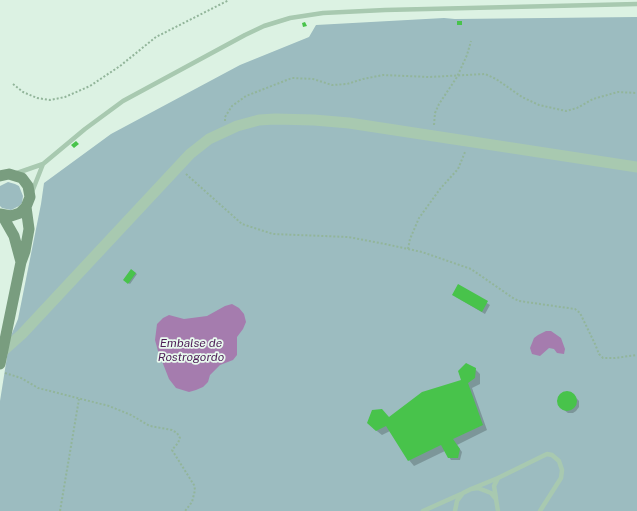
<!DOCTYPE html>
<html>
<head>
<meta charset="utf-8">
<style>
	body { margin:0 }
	canvas { display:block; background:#dcf2e3 }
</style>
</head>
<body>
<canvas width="637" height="511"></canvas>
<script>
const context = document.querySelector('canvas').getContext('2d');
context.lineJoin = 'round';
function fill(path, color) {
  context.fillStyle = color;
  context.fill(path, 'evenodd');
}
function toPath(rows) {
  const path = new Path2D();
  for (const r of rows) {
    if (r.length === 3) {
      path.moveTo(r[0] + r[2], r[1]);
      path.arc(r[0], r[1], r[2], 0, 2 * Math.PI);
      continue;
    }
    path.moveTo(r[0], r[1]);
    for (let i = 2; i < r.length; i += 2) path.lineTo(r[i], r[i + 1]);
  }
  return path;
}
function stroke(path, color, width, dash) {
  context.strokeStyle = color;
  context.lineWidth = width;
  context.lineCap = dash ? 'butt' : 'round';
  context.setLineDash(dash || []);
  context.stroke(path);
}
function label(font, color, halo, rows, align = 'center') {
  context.font = font + ' "Public Sans",sans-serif';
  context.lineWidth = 3.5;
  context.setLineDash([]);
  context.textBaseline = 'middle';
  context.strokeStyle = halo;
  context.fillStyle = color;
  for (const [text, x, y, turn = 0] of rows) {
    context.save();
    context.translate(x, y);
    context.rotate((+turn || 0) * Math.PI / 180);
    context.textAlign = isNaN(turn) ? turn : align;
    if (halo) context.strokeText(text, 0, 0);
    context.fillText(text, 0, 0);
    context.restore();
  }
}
const green = toPath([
	[637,17,637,511,0,511,0,401,10,338,18,319,41,204,44,183,111,134,240,65,309,37,316,25,444,18,455,19],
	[8,182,15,184,19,186,23,196,22,203,19,206,11,210,2,208,0,206,0,186]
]);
const water = toPath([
	[232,304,239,308,244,314,246,322,243,329,237,337,237,355,233,360,220,365,210,375,208,382,203,387,196,390,189,392,176,388,169,379,158,351,155,340,157,324,163,318,169,315,184,319,207,316,225,306],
	[546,331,551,331,561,338,565,349,564,354,557,353,554,349,549,348,540,356,532,354,530,348,534,338,538,335]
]);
const shadow = toPath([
	[131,270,137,274,130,284,124,280],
	[458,285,490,305,485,314,456,297],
	[475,369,480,374,480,384,472,388,487,430,457,445,462,452,460,460,451,460,445,451,414,466,409,460,390,431,382,435,373,428,463,381],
	[564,392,571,392,579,401,579,407,576,411,573,413,568,413,560,407,558,404,558,399,559,396]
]);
const building = toPath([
	[457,21,462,21,462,25,457,25],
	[305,22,307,26,303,27,302,23],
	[76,141,79,144,74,148,71,145],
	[131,269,136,273,128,284,123,280],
	[458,284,488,301,482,312,452,295],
	[466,363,476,368,475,378,468,383,483,425,453,439,460,449,458,458,448,458,441,445,408,461,386,426,376,431,367,423,372,410,382,409,389,417,422,392,461,380,458,371],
	[567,401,10]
]);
const path = toPath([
	[13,84,23,92,37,98,50,100,65,97,90,86,120,66,156,37,229,0],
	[225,121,225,117,232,106,246,96,292,78,313,79,332,85,347,84,363,79,383,75,429,77,485,74,496,79,522,97,539,105,566,111,577,108,593,99,618,92,637,93],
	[434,125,435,113,439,104,457,77,467,55,471,41],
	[186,174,242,224,273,234,348,237,385,244,422,252,471,269,513,298,519,301,575,309,580,313,595,344,599,354,603,358,615,358,637,355],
	[408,249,410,239,419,218,440,189,458,169,465,152],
	[5,373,21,378,38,388,109,406,131,415,150,426,172,430,177,433,180,438,178,443,172,450,194,485,195,490,192,502,185,511],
	[60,511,79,399]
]);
const service = toPath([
	[17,173,43,164,85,129,123,101,245,35,264,26,290,18,323,13,385,10,637,4],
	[32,192,43,164],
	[471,489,498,478,547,454,552,455,559,461,562,470,561,478,540,511],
	[496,498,494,486,498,478],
	[423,511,461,494],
	[455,511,457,501,463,493,471,489,478,488,491,493,496,499,498,511]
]);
const tertiary = toPath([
	[3,351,22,334,190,154,209,139,237,126,259,120,275,119,314,120,349,123,637,167]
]);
const secondary = toPath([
	[0,176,9,174,22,178,28,186,30,197,26,207,20,213,11,216,0,214],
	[2,215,14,236,21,262],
	[0,364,21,262,25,251,29,229,26,207]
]);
const waterNames = [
	["Embalse de",191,343],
	["Rostrogordo",191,357]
];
fill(green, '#9cbcc0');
fill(water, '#a57cae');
fill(shadow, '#0003');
fill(building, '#48c34b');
stroke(path, '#92b59a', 2, [2, 2]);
stroke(service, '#a8c9b0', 4.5);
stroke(tertiary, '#a8c9b0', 11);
stroke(secondary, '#799d7f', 11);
label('italic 12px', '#4e1e57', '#e8f9ee', waterNames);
</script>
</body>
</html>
